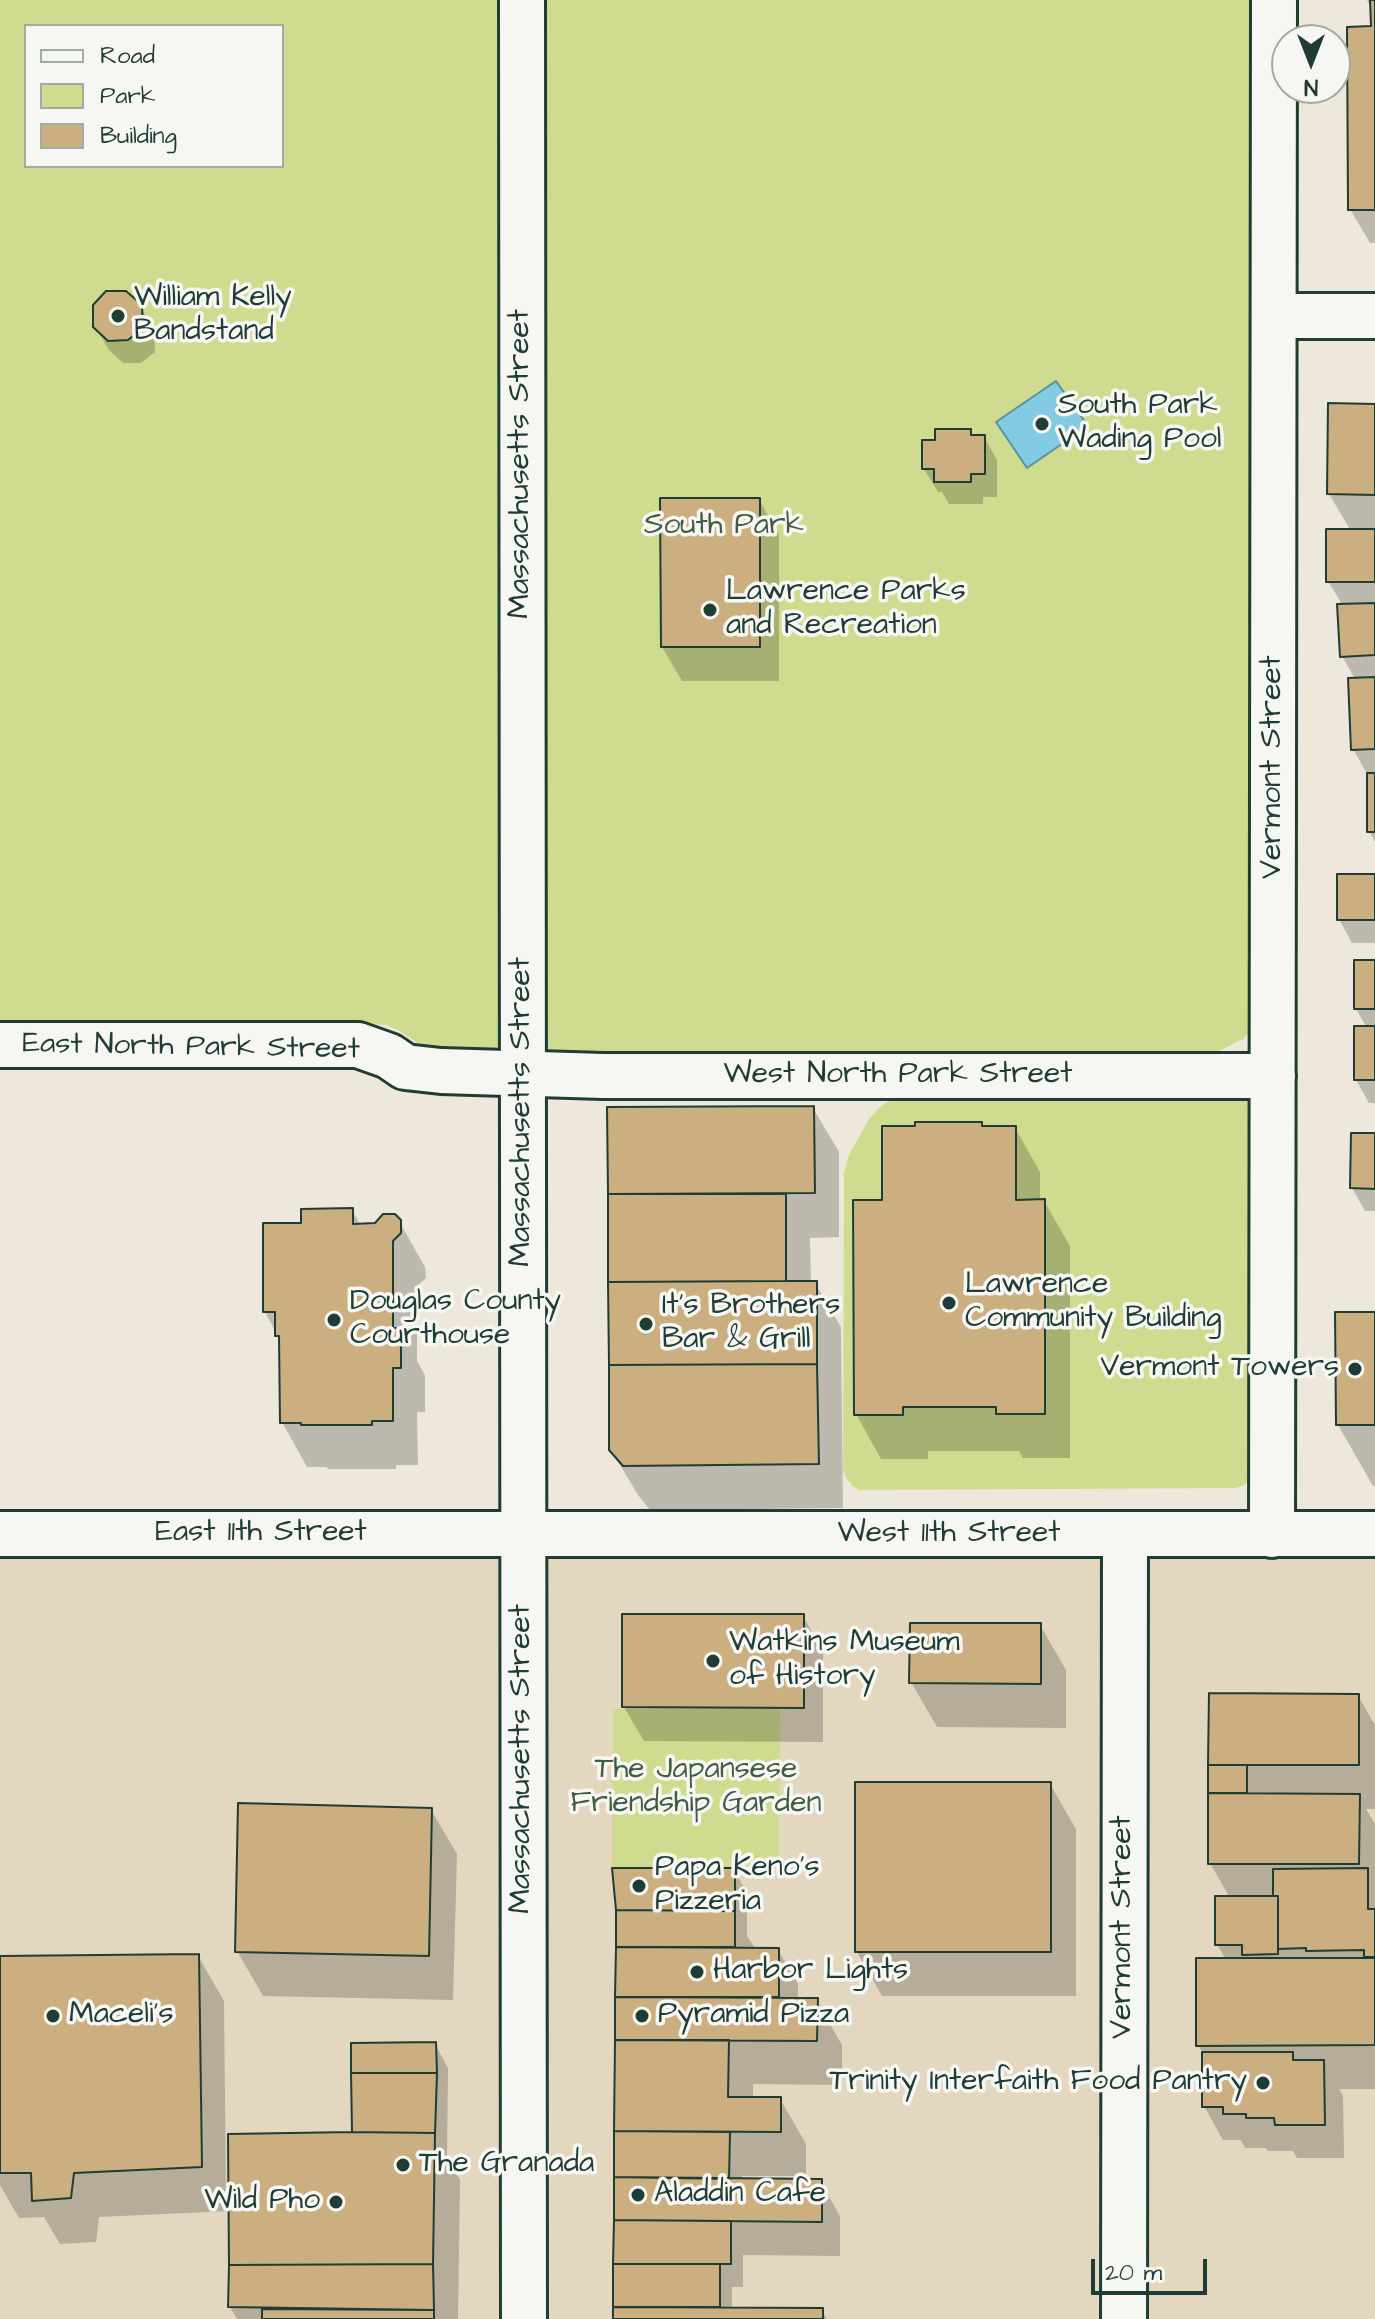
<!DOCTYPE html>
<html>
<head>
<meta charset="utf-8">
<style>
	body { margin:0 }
	#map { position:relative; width:1375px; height:2319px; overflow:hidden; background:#ede8db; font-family:"Architects Daughter",sans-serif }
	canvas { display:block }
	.legend { position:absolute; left:24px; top:24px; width:260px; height:144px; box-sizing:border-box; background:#f6f6f2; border:2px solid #a0aca6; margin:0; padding:10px 14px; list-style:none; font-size:24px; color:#1f3d34 }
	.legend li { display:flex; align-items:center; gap:16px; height:40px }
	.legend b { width:40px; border:2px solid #a0aca6 }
	.north { position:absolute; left:1271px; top:24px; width:80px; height:80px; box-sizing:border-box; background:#f6f6f2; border:2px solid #a0aca6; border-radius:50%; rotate:180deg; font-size:22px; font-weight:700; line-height:32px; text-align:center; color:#1f3d34 }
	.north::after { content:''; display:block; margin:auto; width:28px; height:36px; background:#1f3d34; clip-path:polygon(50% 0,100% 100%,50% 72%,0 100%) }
	.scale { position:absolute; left:1091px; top:2259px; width:116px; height:36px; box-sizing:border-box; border:4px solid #1f3d34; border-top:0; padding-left:10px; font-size:24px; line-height:28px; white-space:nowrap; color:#1f3d34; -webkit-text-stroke:6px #f6f6f2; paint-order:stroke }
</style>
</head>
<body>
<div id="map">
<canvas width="1375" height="2319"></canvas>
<ul class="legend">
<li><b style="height:10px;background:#f6f6f2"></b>Road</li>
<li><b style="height:22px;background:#cfdc8f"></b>Park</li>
<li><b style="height:22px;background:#cbaf80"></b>Building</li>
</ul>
<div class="north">N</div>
<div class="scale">20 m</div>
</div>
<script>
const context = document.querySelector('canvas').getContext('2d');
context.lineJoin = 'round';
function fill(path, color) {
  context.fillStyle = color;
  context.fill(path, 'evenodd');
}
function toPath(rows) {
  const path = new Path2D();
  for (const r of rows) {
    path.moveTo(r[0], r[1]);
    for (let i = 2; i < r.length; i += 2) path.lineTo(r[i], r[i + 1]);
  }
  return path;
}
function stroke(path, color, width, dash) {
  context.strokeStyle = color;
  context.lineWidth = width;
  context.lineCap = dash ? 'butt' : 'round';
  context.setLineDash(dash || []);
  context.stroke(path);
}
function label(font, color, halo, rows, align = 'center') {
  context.font = font + ' "Architects Daughter",sans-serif';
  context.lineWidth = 7;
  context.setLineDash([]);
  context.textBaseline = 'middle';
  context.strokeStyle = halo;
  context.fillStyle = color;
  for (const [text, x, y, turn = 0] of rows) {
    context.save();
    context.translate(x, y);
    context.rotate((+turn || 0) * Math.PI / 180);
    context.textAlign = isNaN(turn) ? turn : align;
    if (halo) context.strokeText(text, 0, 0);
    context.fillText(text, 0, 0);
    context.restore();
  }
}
const built = toPath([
	[0,1534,1375,1534,1375,2319,0,2319]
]);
const green = toPath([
	[0,0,1255,0,1253,1021,1250,1031,1243,1039,1215,1053,609,1056,431,1049,419,1044,398,1030,386,1025,369,1024,0,1024],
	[26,26,282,26,282,166,26,166],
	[897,1096,1243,1096,1251,1104,1255,1475,1249,1481,1243,1486,1235,1488,859,1490,853,1486,846,1478,843,1469,844,1172,849,1155,869,1119,881,1106],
	[613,1709,780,1709,779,1868,612,1868]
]);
const water = toPath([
	[1056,381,1088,426,1027,468,996,422,1056,381]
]);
const shadow = toPath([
	[1367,0,1375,0,1375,243,1370,243,1350,209,1373,28,1372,10],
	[140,306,154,330,155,352,141,363,123,363,109,350,95,326],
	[1375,406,1375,842,1369,831,1369,772,1366,772,1353,749,1355,679,1342,656,1343,606,1328,581,1351,531,1329,494],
	[970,431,973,437,984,437,997,460,997,497,983,497,983,504,949,504,942,492,938,492,924,469,937,442],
	[759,500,779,534,779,681,682,681,662,647],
	[1375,876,1375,943,1352,943,1339,919],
	[1375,962,1375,1103,1369,1103,1356,1080,1367,1028,1356,1009],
	[813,1108,839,1152,839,1237,810,1238,811,1283,815,1283,841,1327,843,1508,650,1510,638,1495,611,1450,609,1109],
	[981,1124,983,1128,1015,1128,1040,1172,1040,1201,1044,1201,1070,1246,1070,1458,1023,1458,1019,1451,928,1451,928,1459,881,1459,856,1414,884,1202],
	[1375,1135,1375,1211,1365,1211,1352,1188],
	[352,1210,361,1226,399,1221,425,1267,426,1278,417,1286,417,1361,425,1375,425,1412,417,1412,418,1465,396,1465,396,1469,328,1469,327,1467,307,1467,282,1422,281,1342,265,1312,303,1225],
	[1375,1314,1375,1486,1373,1486,1338,1425],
	[803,1616,823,1651,823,1742,644,1741,624,1707],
	[1040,1625,1066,1670,1066,1728,937,1727,911,1682],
	[1211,1695,1358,1696,1375,1725,1375,1809,1366,1809,1375,1824,1375,2089,1339,2089,1343,2096,1344,2158,1297,2158,1293,2151,1268,2151,1266,2148,1245,2148,1241,2140,1223,2140,1204,2106,1204,2055,1198,2045,1226,1960,1217,1944,1230,1898,1210,1863],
	[1050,1784,1076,1829,1076,1996,882,1996,857,1952],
	[431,1810,457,1854,453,2000,263,1996,237,1951],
	[734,1870,747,1893,747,1936,756,1950,778,1950,798,1984,798,2000,816,2000,842,2045,842,2085,753,2084,753,2099,780,2099,806,2144,806,2176,742,2176,742,2181,820,2181,840,2216,840,2256,743,2255,743,2287,732,2287,732,2309,821,2310,827,2319,615,2319,618,1910],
	[198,1956,224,2001,226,2195,356,2135,435,2044,448,2068,447,2158,460,2180,458,2319,237,2319,230,2307,230,2211,99,2217,96,2242,60,2244,44,2217,19,2218,0,2185,0,1958]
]);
const building = toPath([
	[1370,0,1375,0,1375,210,1348,210,1347,27,1371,26,1370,0],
	[106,291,126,291,142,305,143,328,128,340,108,341,93,327,93,305,106,291],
	[1328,403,1375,404,1375,495,1327,494,1328,403],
	[935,429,971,429,971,435,985,435,985,474,971,474,971,482,934,482,934,469,922,469,922,440,935,440,935,429],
	[660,498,760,498,760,647,661,647,660,498],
	[1326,529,1375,529,1375,582,1326,582,1326,529],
	[1375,603,1375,655,1340,657,1337,604,1375,603],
	[1375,677,1375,749,1351,750,1348,678,1375,677],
	[1367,773,1375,773,1375,832,1367,832,1367,773],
	[1337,874,1375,874,1375,920,1337,920,1337,874],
	[1354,960,1375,960,1375,1009,1354,1009,1354,960],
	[1354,1026,1375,1026,1375,1080,1354,1080,1354,1026],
	[814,1106,815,1193,608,1194,607,1107,814,1106],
	[915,1122,982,1122,982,1126,1016,1126,1016,1200,1045,1199,1045,1414,996,1414,996,1407,903,1407,903,1415,854,1415,853,1200,882,1200,882,1126,915,1126,915,1122],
	[1351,1133,1375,1133,1375,1189,1350,1188,1351,1133],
	[608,1194,786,1194,786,1281,608,1282,608,1194],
	[353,1208,353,1224,375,1223,383,1214,395,1214,401,1220,401,1233,393,1241,393,1328,401,1328,401,1368,393,1368,393,1421,372,1421,372,1425,301,1425,301,1423,280,1423,279,1336,275,1336,275,1312,263,1312,263,1223,301,1223,301,1209,353,1208],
	[786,1281,817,1281,817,1364,609,1365,608,1282,786,1281],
	[1335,1312,1375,1312,1375,1425,1336,1425,1335,1312],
	[817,1364,819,1464,623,1466,609,1450,609,1365,817,1364],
	[622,1614,804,1614,804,1708,622,1707,622,1614],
	[910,1623,1041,1623,1041,1684,909,1683,910,1623],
	[1209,1693,1359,1694,1359,1765,1208,1765,1209,1693],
	[1208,1765,1247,1765,1247,1793,1208,1793,1208,1765],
	[855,1782,1051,1782,1051,1952,855,1952,855,1782],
	[1208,1793,1360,1794,1359,1864,1208,1864,1208,1793],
	[238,1803,432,1808,429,1956,235,1952,238,1803],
	[612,1868,735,1868,735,1911,616,1910,612,1868],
	[1368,1868,1368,1909,1375,1909,1375,1957,1364,1957,1364,1950,1306,1951,1306,1948,1278,1949,1278,1896,1273,1896,1273,1869,1368,1868],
	[1215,1896,1278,1896,1278,1954,1242,1955,1242,1945,1215,1945,1215,1896],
	[616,1910,735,1911,735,1947,616,1947,616,1910],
	[616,1947,779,1948,779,1997,615,1997,616,1947],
	[199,1954,202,2167,74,2173,71,2198,32,2201,31,2173,0,2173,0,1956,199,1954],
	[1196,1958,1375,1958,1375,2045,1196,2046,1196,1958],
	[615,1997,818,1998,817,2041,615,2040,615,1997],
	[615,2040,729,2040,728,2097,781,2097,781,2132,614,2131,615,2040],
	[436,2042,437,2073,351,2073,351,2043,436,2042],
	[1202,2052,1293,2052,1293,2060,1324,2060,1325,2125,1275,2125,1274,2118,1246,2118,1246,2114,1223,2114,1223,2107,1202,2107,1202,2052],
	[351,2073,437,2073,435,2133,352,2132,351,2073],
	[614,2131,730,2132,729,2179,614,2177,614,2131],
	[352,2132,435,2133,433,2264,229,2265,228,2134,352,2132],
	[614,2177,822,2179,822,2222,614,2220,614,2177],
	[614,2220,731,2221,731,2264,613,2264,614,2220],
	[433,2264,434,2310,228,2307,229,2265,433,2264],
	[613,2264,720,2264,720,2307,613,2307,613,2264],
	[613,2307,823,2308,823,2319,613,2319,613,2307],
	[262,2309,434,2310,434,2319,262,2319,262,2309]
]);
const street = toPath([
	[1274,316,1375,316],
	[0,1045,358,1045,389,1056,405,1067,441,1071,603,1076,1273,1076],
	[1272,1535,1274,0]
]);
const secondary = toPath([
	[522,0,524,2319],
	[0,1534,1375,1534],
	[1124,2319,1125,1535]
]);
const markers = [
	[118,316,8,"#1f3d34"],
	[1042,424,8,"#1f3d34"],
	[710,610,8,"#1f3d34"],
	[949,1303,8,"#1f3d34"],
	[334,1320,8,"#1f3d34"],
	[646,1324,8,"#1f3d34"],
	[1355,1369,8,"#1f3d34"],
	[713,1661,8,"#1f3d34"],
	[639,1886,8,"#1f3d34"],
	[697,1972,8,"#1f3d34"],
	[53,2016,8,"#1f3d34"],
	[642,2016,8,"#1f3d34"],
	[1263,2083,8,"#1f3d34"],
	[403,2165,8,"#1f3d34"],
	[638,2195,8,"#1f3d34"],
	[336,2202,8,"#1f3d34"]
];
const poiNames = [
	["William Kelly",134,299],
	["Bandstand",134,333],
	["South Park",1058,407],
	["Wading Pool",1058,441],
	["Lawrence Parks",726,593],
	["and Recreation",726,627],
	["Lawrence",965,1286],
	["Community Building",965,1320],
	["Douglas County",350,1303],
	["Courthouse",350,1337],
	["It's Brothers",662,1307],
	["Bar & Grill",662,1341],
	["Vermont Towers",1339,1369,"right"],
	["Watkins Museum",729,1644],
	["of History",729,1678],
	["Papa Keno's",655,1869],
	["Pizzeria",655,1903],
	["Harbor Lights",713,1972],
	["Maceli's",69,2016],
	["Pyramid Pizza",658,2016],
	["Trinity Interfaith Food Pantry",1247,2083,"right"],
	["The Granada",419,2165],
	["Aladdin Cafe",654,2195],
	["Wild Pho",320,2202,"right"]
];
const streetNames = [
	["Massachusetts Street",522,464,-90],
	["Vermont Street",1274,767,-90],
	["East North Park Street",191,1048,1],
	["West North Park Street",898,1076],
	["Massachusetts Street",523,1112,-90],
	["East 11th Street",261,1534],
	["West 11th Street",949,1535],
	["Massachusetts Street",523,1759,-90],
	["Vermont Street",1124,1927,-90]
];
const parkNames = [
	["South Park",724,527],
	["The Japansese",696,1771],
	["Friendship Garden",696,1805]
];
fill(built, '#e3d7c0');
fill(green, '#cfdc8f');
fill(water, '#82cbe3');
stroke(water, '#5a929d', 2);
fill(shadow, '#0003');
fill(building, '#cbaf80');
stroke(building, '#1f3d34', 2);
stroke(street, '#1f3d34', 50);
stroke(secondary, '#1f3d34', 50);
stroke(street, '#f6f6f2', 44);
stroke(secondary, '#f6f6f2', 44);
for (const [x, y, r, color] of markers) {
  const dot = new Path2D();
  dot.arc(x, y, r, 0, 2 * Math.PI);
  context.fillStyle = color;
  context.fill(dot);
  stroke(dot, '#f6f6f2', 3);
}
label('30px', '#1f3d34', '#f6f6f2', poiNames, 'left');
label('30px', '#1f3d34', '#f6f6f2', streetNames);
label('30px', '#425d46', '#f6f6f2', parkNames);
</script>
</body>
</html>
